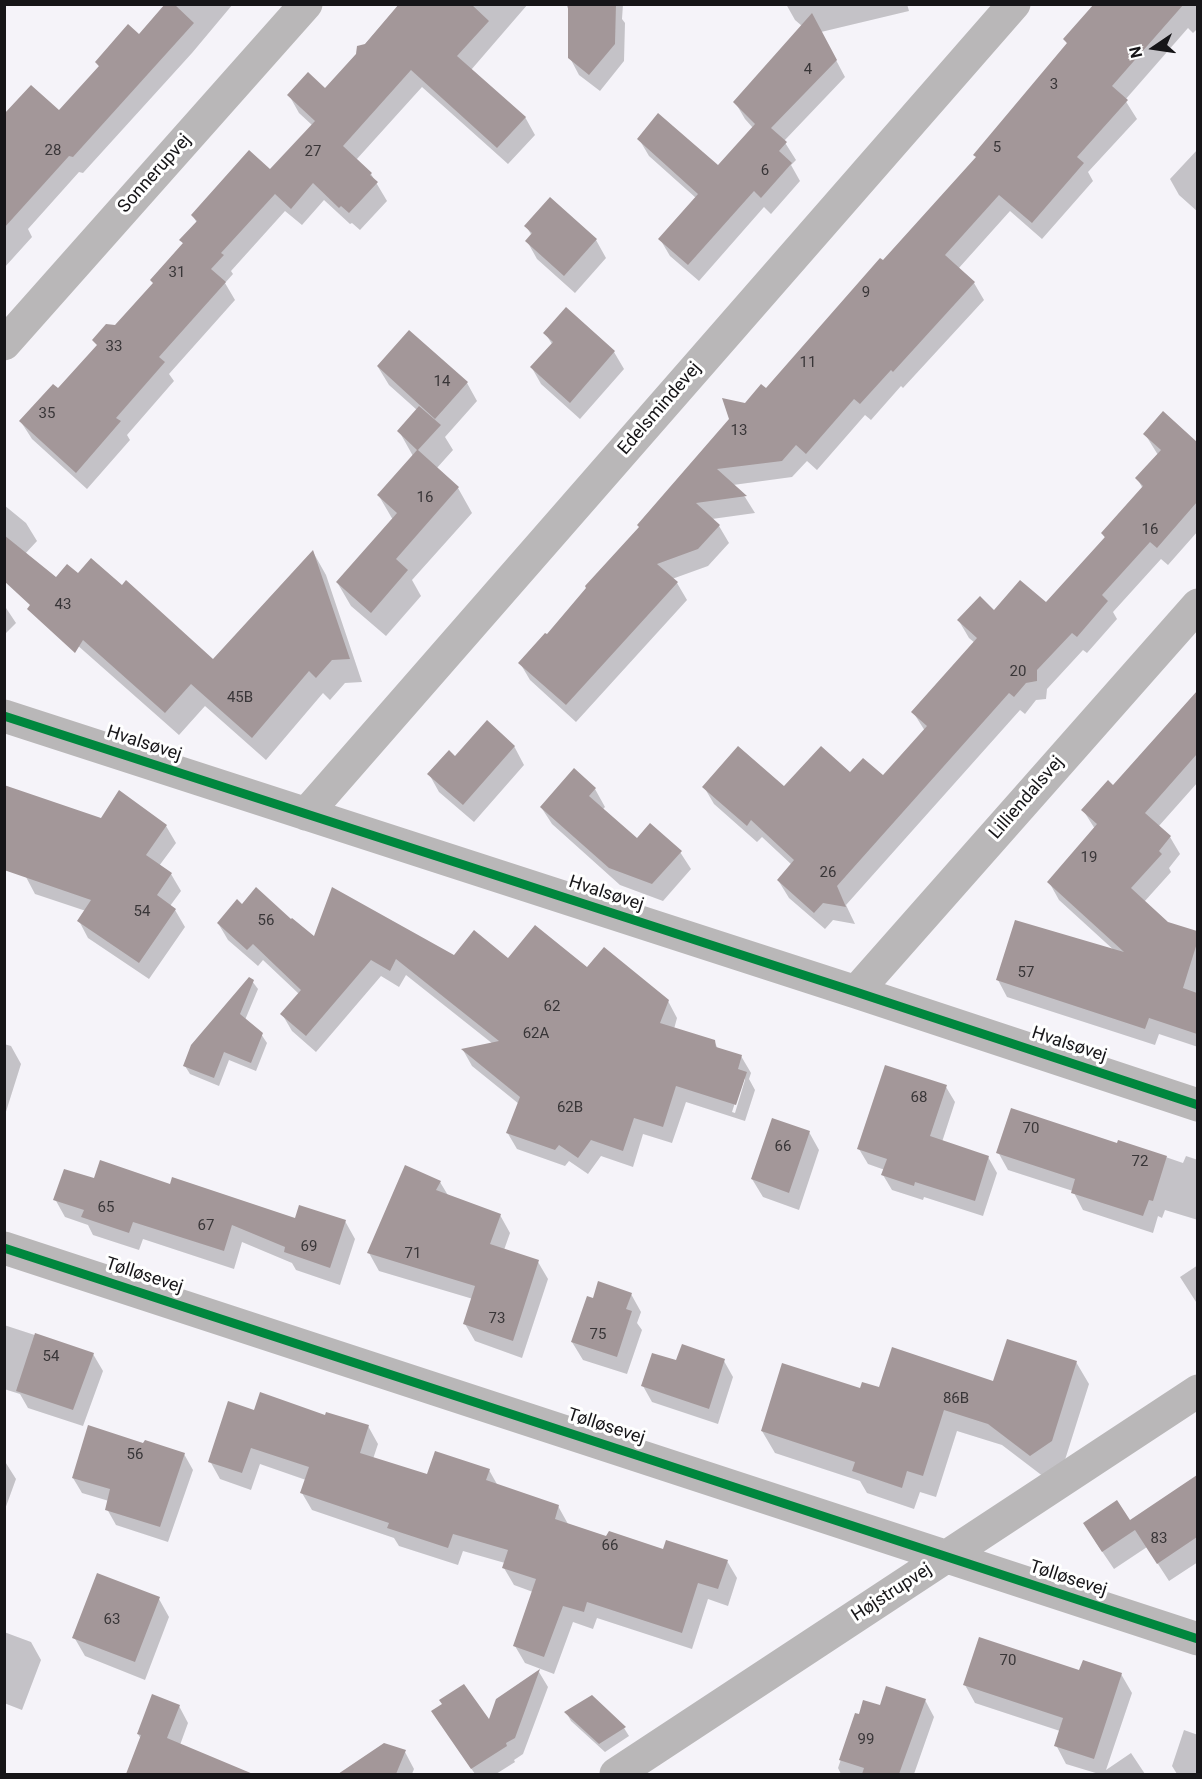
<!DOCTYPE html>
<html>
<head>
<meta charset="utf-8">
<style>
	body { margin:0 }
	#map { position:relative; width:1202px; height:1779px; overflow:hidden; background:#f5f3f9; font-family:Roboto,sans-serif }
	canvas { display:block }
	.frame { position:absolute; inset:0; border:6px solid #161518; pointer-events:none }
	.north { position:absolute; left:1124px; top:18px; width:60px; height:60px; -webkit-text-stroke:4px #fff; paint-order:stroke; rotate:257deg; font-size:16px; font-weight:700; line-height:24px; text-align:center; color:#161518 }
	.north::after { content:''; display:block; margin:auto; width:21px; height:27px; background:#161518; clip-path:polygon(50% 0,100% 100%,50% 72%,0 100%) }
</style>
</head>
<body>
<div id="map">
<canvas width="1202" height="1779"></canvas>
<div class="frame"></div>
<div class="north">N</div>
</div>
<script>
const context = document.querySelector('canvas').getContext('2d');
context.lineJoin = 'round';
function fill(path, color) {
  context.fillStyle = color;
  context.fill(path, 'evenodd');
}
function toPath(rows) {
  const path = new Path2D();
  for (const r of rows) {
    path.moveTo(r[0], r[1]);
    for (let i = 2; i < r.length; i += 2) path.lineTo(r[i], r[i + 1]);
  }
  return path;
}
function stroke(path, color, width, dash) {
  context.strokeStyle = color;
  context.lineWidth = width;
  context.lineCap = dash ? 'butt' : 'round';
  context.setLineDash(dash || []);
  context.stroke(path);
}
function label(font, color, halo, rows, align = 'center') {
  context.font = font + ' Roboto,sans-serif';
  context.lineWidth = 6;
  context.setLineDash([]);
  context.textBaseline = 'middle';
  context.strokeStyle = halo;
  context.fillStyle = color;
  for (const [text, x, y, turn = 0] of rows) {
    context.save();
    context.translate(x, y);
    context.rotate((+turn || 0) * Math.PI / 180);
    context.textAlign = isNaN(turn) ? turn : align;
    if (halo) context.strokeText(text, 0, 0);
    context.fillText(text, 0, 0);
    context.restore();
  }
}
const shadow = toPath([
	[167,4,233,4,192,53,83,173,79,172,28,229,32,237,4,268,4,115,59,112,100,68,96,62,139,36],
	[400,4,528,4,471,70,525,117,535,135,508,164,422,87,356,160,371,174,387,201,360,230,352,223,350,224,324,200,302,225,285,211,231,271,233,274,225,283,235,300,169,374,174,381,127,435,130,440,87,489,32,439,21,422,58,390,154,285,184,245,181,240,197,223,193,216,270,171,312,125,299,113,289,95,325,90],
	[623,4,622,19,625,23,624,61,600,91,579,75,570,58,569,11,566,4],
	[786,4,907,4,909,11,821,32,845,77,784,141,796,160,791,165,800,181,771,214,764,207,699,281,670,256,660,239,696,198,649,156,639,139,718,167,753,128,745,119,735,102,802,26,795,20],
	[1096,4,1198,4,1198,28,1193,33,1188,28,1125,100,1137,119,1088,172,1093,181,1042,239,1010,211,958,269,974,283,984,300,903,388,901,386,871,420,865,415,817,470,807,461,792,477,733,485,745,497,755,513,712,519,719,526,729,543,708,566,672,579,677,583,687,600,576,722,530,680,520,663,547,637,745,404,766,390,977,158,1068,45,1065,40],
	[1198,149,1198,212,1179,195,1170,179],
	[526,226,596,240,606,258,575,293,537,259,527,241,532,236],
	[566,309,614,352,624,369,580,419,541,384,532,368,552,344,545,333],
	[378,367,467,383,477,401,445,437,453,450,436,469,458,488,472,513,412,580,421,596,386,636,351,606,337,582,393,520,379,496,413,456,399,431,417,410,389,385],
	[1145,434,1198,442,1198,531,1168,565,1161,559,1113,612,1117,619,1087,653,1083,650,1047,689,1046,699,1036,700,1025,714,1020,710,846,905,855,924,833,920,825,929,789,898,778,880,792,865,762,837,757,842,714,804,704,787,784,788,850,774,883,777,925,731,913,712,975,643,969,638,959,621,994,612,1046,604,1105,538,1102,533,1143,489,1137,478,1158,455],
	[4,505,26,523,37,541,10,570,4,565],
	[313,552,326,575,362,682,345,683,330,700,323,693,266,760,205,706,179,735,76,644,78,575,122,587,214,661],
	[4,605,16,623,4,635],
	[1198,693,1198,782,1158,827,1170,837,1180,854,1169,868,1171,872,1144,902,1168,924,1198,933,1198,988,1196,994,1198,994,1198,1047,1159,1034,1155,1045,1007,997,998,980,1116,952,1059,900,1049,882,1095,829,1083,810,1113,787],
	[514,746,524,765,474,822,439,792,429,774,456,758],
	[595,789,605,807,602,810,637,840,680,852,691,869,663,901,620,885,552,824,541,807],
	[101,820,166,826,176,843,159,866,171,874,181,891,170,906,175,910,185,927,149,979,88,938,79,921,86,911,35,894,26,877],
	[242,906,291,922,314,938,455,957,508,960,587,969,668,1001,677,1018,674,1029,714,1041,718,1049,741,1056,751,1073,749,1079,755,1090,745,1121,686,1102,672,1143,643,1134,633,1167,601,1156,588,1174,569,1161,565,1166,517,1149,507,1132,519,1104,472,1066,463,1050,493,1044,406,975,399,987,381,976,316,1052,292,1031,282,1014,299,994,263,960,258,966,228,940,218,923],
	[745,1072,745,1080,735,1113,732,1112],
	[252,981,258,989,245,1020,261,1034,267,1043,256,1071,229,1060,219,1086,190,1074,185,1066],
	[4,1044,11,1046,21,1064,4,1118],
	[946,1087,955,1102,942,1142,988,1157,997,1173,983,1216,924,1197,923,1200,892,1190,883,1175,885,1170,868,1164,859,1149],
	[809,1132,819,1150,799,1210,763,1197,752,1179],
	[1119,1141,1183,1163,1186,1156,1198,1160,1198,1220,1165,1210,1162,1218,1158,1216,1153,1233,1083,1210,1073,1191,1008,1170,998,1152,1118,1145],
	[95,1180,171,1185,296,1220,345,1221,355,1239,340,1285,296,1270,292,1263,242,1242,234,1269,143,1239,139,1250,93,1235,88,1225,65,1217,55,1199],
	[440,1182,449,1197,500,1215,510,1233,504,1250,538,1262,548,1279,522,1358,475,1341,465,1324,473,1299,379,1271,369,1253],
	[1198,1265,1198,1305,1180,1277],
	[631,1294,641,1312,637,1323,642,1330,627,1374,583,1360,572,1342,594,1300],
	[4,1325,93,1354,103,1371,83,1426,28,1408,20,1394,4,1389],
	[724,1361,733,1377,718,1424,652,1402,643,1386,677,1362],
	[1076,1362,1089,1384,1064,1463,1044,1477,1002,1445,957,1431,936,1497,920,1492,914,1509,867,1493,860,1481,775,1453,762,1431,861,1390,994,1383],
	[255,1412,326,1417,368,1426,378,1444,373,1459,428,1476,489,1470,498,1486,558,1506,568,1524,607,1538,663,1551,727,1561,737,1578,728,1606,708,1599,692,1649,597,1618,593,1629,573,1622,554,1674,525,1663,515,1646,533,1592,514,1585,504,1568,505,1563,463,1551,458,1565,399,1546,394,1538,312,1510,302,1493,306,1480,260,1464,251,1490,220,1479,210,1461],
	[144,1445,184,1454,193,1470,168,1542,116,1525,107,1509,109,1501,82,1493,73,1478],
	[4,1460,16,1479,4,1512],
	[1188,1483,1198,1498,1198,1562,1169,1581,1147,1547,1114,1569,1095,1541,1129,1522],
	[159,1599,169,1617,145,1680,85,1656,74,1637],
	[4,1632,31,1642,41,1660,22,1710,4,1703],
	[539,1672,548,1687,523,1754,514,1760,515,1762,496,1774,475,1774,443,1727,489,1722,497,1700],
	[1121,1674,1132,1693,1106,1770,1131,1753,1145,1774,1099,1774,1066,1764,1056,1745,1060,1731,975,1703,965,1685],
	[925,1700,934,1717,914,1774,841,1774,838,1768,856,1715,860,1716,881,1707],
	[179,1706,188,1723,180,1745,252,1774,128,1774,141,1739,138,1734],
	[566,1712,624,1728,629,1736,605,1752,571,1721],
	[1184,1730,1198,1735,1198,1774,1177,1774,1172,1766],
	[405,1752,414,1769,412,1774,347,1774,349,1768]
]);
const building = toPath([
	[165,4,174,4,194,23,73,157,69,156,4,228,4,114,31,85,59,110,99,66,95,62,128,24,139,34],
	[399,4,471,4,489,21,457,56,526,117,497,148,411,70,343,146,372,173,370,175,378,182,349,213,341,206,339,208,313,183,291,209,275,194,221,253,224,255,211,269,226,282,159,357,165,362,116,418,121,421,76,473,19,421,53,384,58,388,97,345,92,340,106,324,115,325,153,283,150,280,183,243,179,240,197,221,191,215,249,150,270,169,315,121,287,95,308,72,325,88,356,54,357,46,365,44],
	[568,4,616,4,615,44,589,75,568,58],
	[1094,4,1184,4,1112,86,1128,100,1077,157,1084,163,1032,223,999,195,945,255,975,282,893,372,891,370,860,404,854,399,806,454,796,445,782,461,717,469,747,496,696,503,720,525,698,549,657,564,678,582,566,705,518,663,545,633,547,634,586,588,585,586,639,527,637,525,729,419,722,398,745,403,761,384,766,388,880,258,883,260,976,157,973,155,1067,43,1063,39],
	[812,13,837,60,771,128,787,142,779,151,792,163,761,198,754,191,688,265,658,239,698,194,637,139,658,113,718,165,755,124,733,102],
	[550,197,597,239,564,276,525,241,532,233,524,226],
	[566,307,615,351,570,403,530,367,553,342,543,333],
	[409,330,468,382,435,419,377,366],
	[419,406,441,425,418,450,459,487,396,559,408,570,371,613,336,582,397,513,377,495,417,450,397,431],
	[1163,411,1197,442,1197,502,1157,548,1150,542,1102,595,1108,601,1077,637,1072,633,1037,670,1037,681,1026,683,1014,697,1009,693,837,886,846,907,823,903,814,913,777,880,794,860,751,820,747,826,702,787,738,746,784,786,821,746,850,772,863,758,883,775,927,726,911,712,977,638,957,620,980,596,994,610,1020,580,1046,602,1105,537,1101,533,1143,486,1135,478,1161,450,1143,434],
	[4,535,56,577,67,564,78,573,91,558,122,585,126,580,213,659,313,550,350,659,332,660,316,678,309,671,252,738,191,684,165,713,83,640,75,653,27,609,30,605,4,581],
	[1197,691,1197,754,1145,813,1171,836,1159,851,1162,854,1131,888,1168,922,1197,931,1197,943,1183,988,1197,993,1197,1034,1149,1018,1145,1029,996,980,1015,920,1124,952,1047,882,1097,824,1081,810,1108,780,1113,785],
	[487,720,515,746,463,805,427,774,449,750,455,756],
	[574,768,596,788,589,796,637,838,650,823,682,851,652,884,609,868,540,807],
	[4,785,101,818,119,790,167,825,146,855,172,873,157,895,176,909,139,963,77,921,91,900,4,870],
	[256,887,291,919,292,918,314,936,332,887,454,955,474,930,508,958,535,925,587,967,604,947,669,1000,660,1023,715,1040,716,1047,742,1055,738,1069,747,1072,736,1105,676,1086,663,1127,634,1118,623,1151,591,1140,578,1158,559,1145,555,1150,506,1133,520,1097,461,1049,499,1041,396,959,390,971,371,960,306,1036,280,1014,301,990,253,944,247,950,217,923,237,899,242,904],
	[249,977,254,980,240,1014,263,1033,251,1063,224,1052,214,1078,183,1066,191,1045],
	[885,1065,947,1085,930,1136,989,1156,975,1201,915,1182,914,1186,881,1175,887,1159,857,1149],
	[1011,1108,1117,1143,1118,1140,1167,1156,1153,1201,1149,1200,1143,1216,1071,1193,1075,1179,996,1153],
	[772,1118,810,1131,789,1193,751,1179],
	[100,1160,170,1184,172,1177,295,1218,299,1205,346,1220,330,1268,284,1252,285,1247,232,1225,224,1251,133,1222,129,1233,81,1217,84,1210,53,1200,64,1169,94,1178],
	[405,1165,441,1181,436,1190,501,1214,490,1244,539,1260,513,1341,463,1324,475,1286,367,1253],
	[598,1281,632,1293,626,1309,632,1311,617,1357,571,1342,587,1296,593,1298],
	[35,1333,94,1353,73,1410,16,1391],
	[1007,1339,1077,1361,1052,1441,1030,1456,988,1424,944,1410,923,1476,907,1471,902,1488,852,1471,855,1462,761,1431,782,1363,860,1388,862,1382,879,1387,892,1347,993,1381],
	[682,1344,725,1359,709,1409,641,1386,652,1353,676,1360],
	[260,1392,325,1415,326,1412,369,1425,360,1453,427,1474,435,1451,490,1469,486,1480,559,1505,555,1519,606,1536,609,1531,663,1549,666,1540,728,1560,718,1589,698,1583,682,1633,587,1602,584,1612,563,1606,544,1657,513,1646,536,1579,502,1568,508,1550,453,1534,448,1548,387,1528,389,1523,300,1493,309,1467,251,1448,242,1473,208,1462,228,1401,254,1410],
	[88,1425,143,1443,145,1440,185,1453,160,1527,105,1510,110,1489,72,1478],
	[1197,1475,1197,1537,1157,1564,1135,1530,1102,1552,1083,1523,1117,1500,1130,1520],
	[97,1573,160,1597,135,1662,72,1638],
	[979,1637,1079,1670,1083,1660,1122,1673,1094,1759,1054,1746,1063,1718,963,1685],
	[540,1669,515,1738,506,1743,507,1746,471,1769,431,1711,442,1704,439,1700,464,1684,489,1719,496,1699],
	[886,1686,926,1699,899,1774,862,1774,864,1768,839,1760,855,1713,859,1714,863,1700,880,1705],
	[152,1694,180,1705,167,1738,253,1774,126,1774,141,1735,137,1734],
	[592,1695,626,1727,599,1744,564,1712],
	[384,1743,406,1750,396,1774,338,1774]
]);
const minor = toPath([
	[4,344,306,4],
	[4,716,856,992,1198,1105],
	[306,814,1014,4],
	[856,992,1198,605],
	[4,1248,1198,1639],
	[616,1774,1198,1391]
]);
const cycleway = toPath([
	[4,716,856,992,1198,1105],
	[4,1248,1198,1639]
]);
const numberNames = [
	["4",808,70],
	["3",1054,85],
	["5",997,148],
	["28",53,151],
	["27",313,152],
	["6",765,171],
	["31",177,273],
	["9",866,293],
	["33",114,347],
	["11",808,363],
	["14",442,382],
	["35",47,414],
	["13",739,431],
	["16",425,498],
	["16",1150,530],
	["43",63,605],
	["20",1018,672],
	["45B",240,698],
	["19",1089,858],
	["26",828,873],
	["54",142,912],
	["56",266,921],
	["57",1026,973],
	["62",552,1007],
	["62A",536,1034],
	["68",919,1098],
	["62B",570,1108],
	["70",1031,1129],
	["66",783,1147],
	["72",1140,1162],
	["65",106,1208],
	["67",206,1226],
	["69",309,1247],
	["71",413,1254],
	["73",497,1319],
	["75",598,1335],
	["54",51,1357],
	["86B",956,1399],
	["56",135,1455],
	["83",1159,1539],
	["66",610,1546],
	["63",112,1620],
	["70",1008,1661],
	["99",866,1740]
];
const streetNames = [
	["Sonnerupvej",155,174,-48],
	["Edelsmindevej",660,409,-49],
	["Hvalsøvej",144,744,18],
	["Lilliendalsvej",1027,798,-49],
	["Hvalsøvej",606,894,18],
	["Hvalsøvej",1069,1045,18],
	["Tølløsevej",144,1276,18],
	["Tølløsevej",606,1427,18],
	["Tølløsevej",1068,1579,18],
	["Højstrupvej",892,1593,-33]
];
fill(shadow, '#0003');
fill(building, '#a39799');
stroke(minor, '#b9b7b8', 33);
stroke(cycleway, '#00873e', 9);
label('15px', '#393638', null, numberNames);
label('18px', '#161518', '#fff', streetNames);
</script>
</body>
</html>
